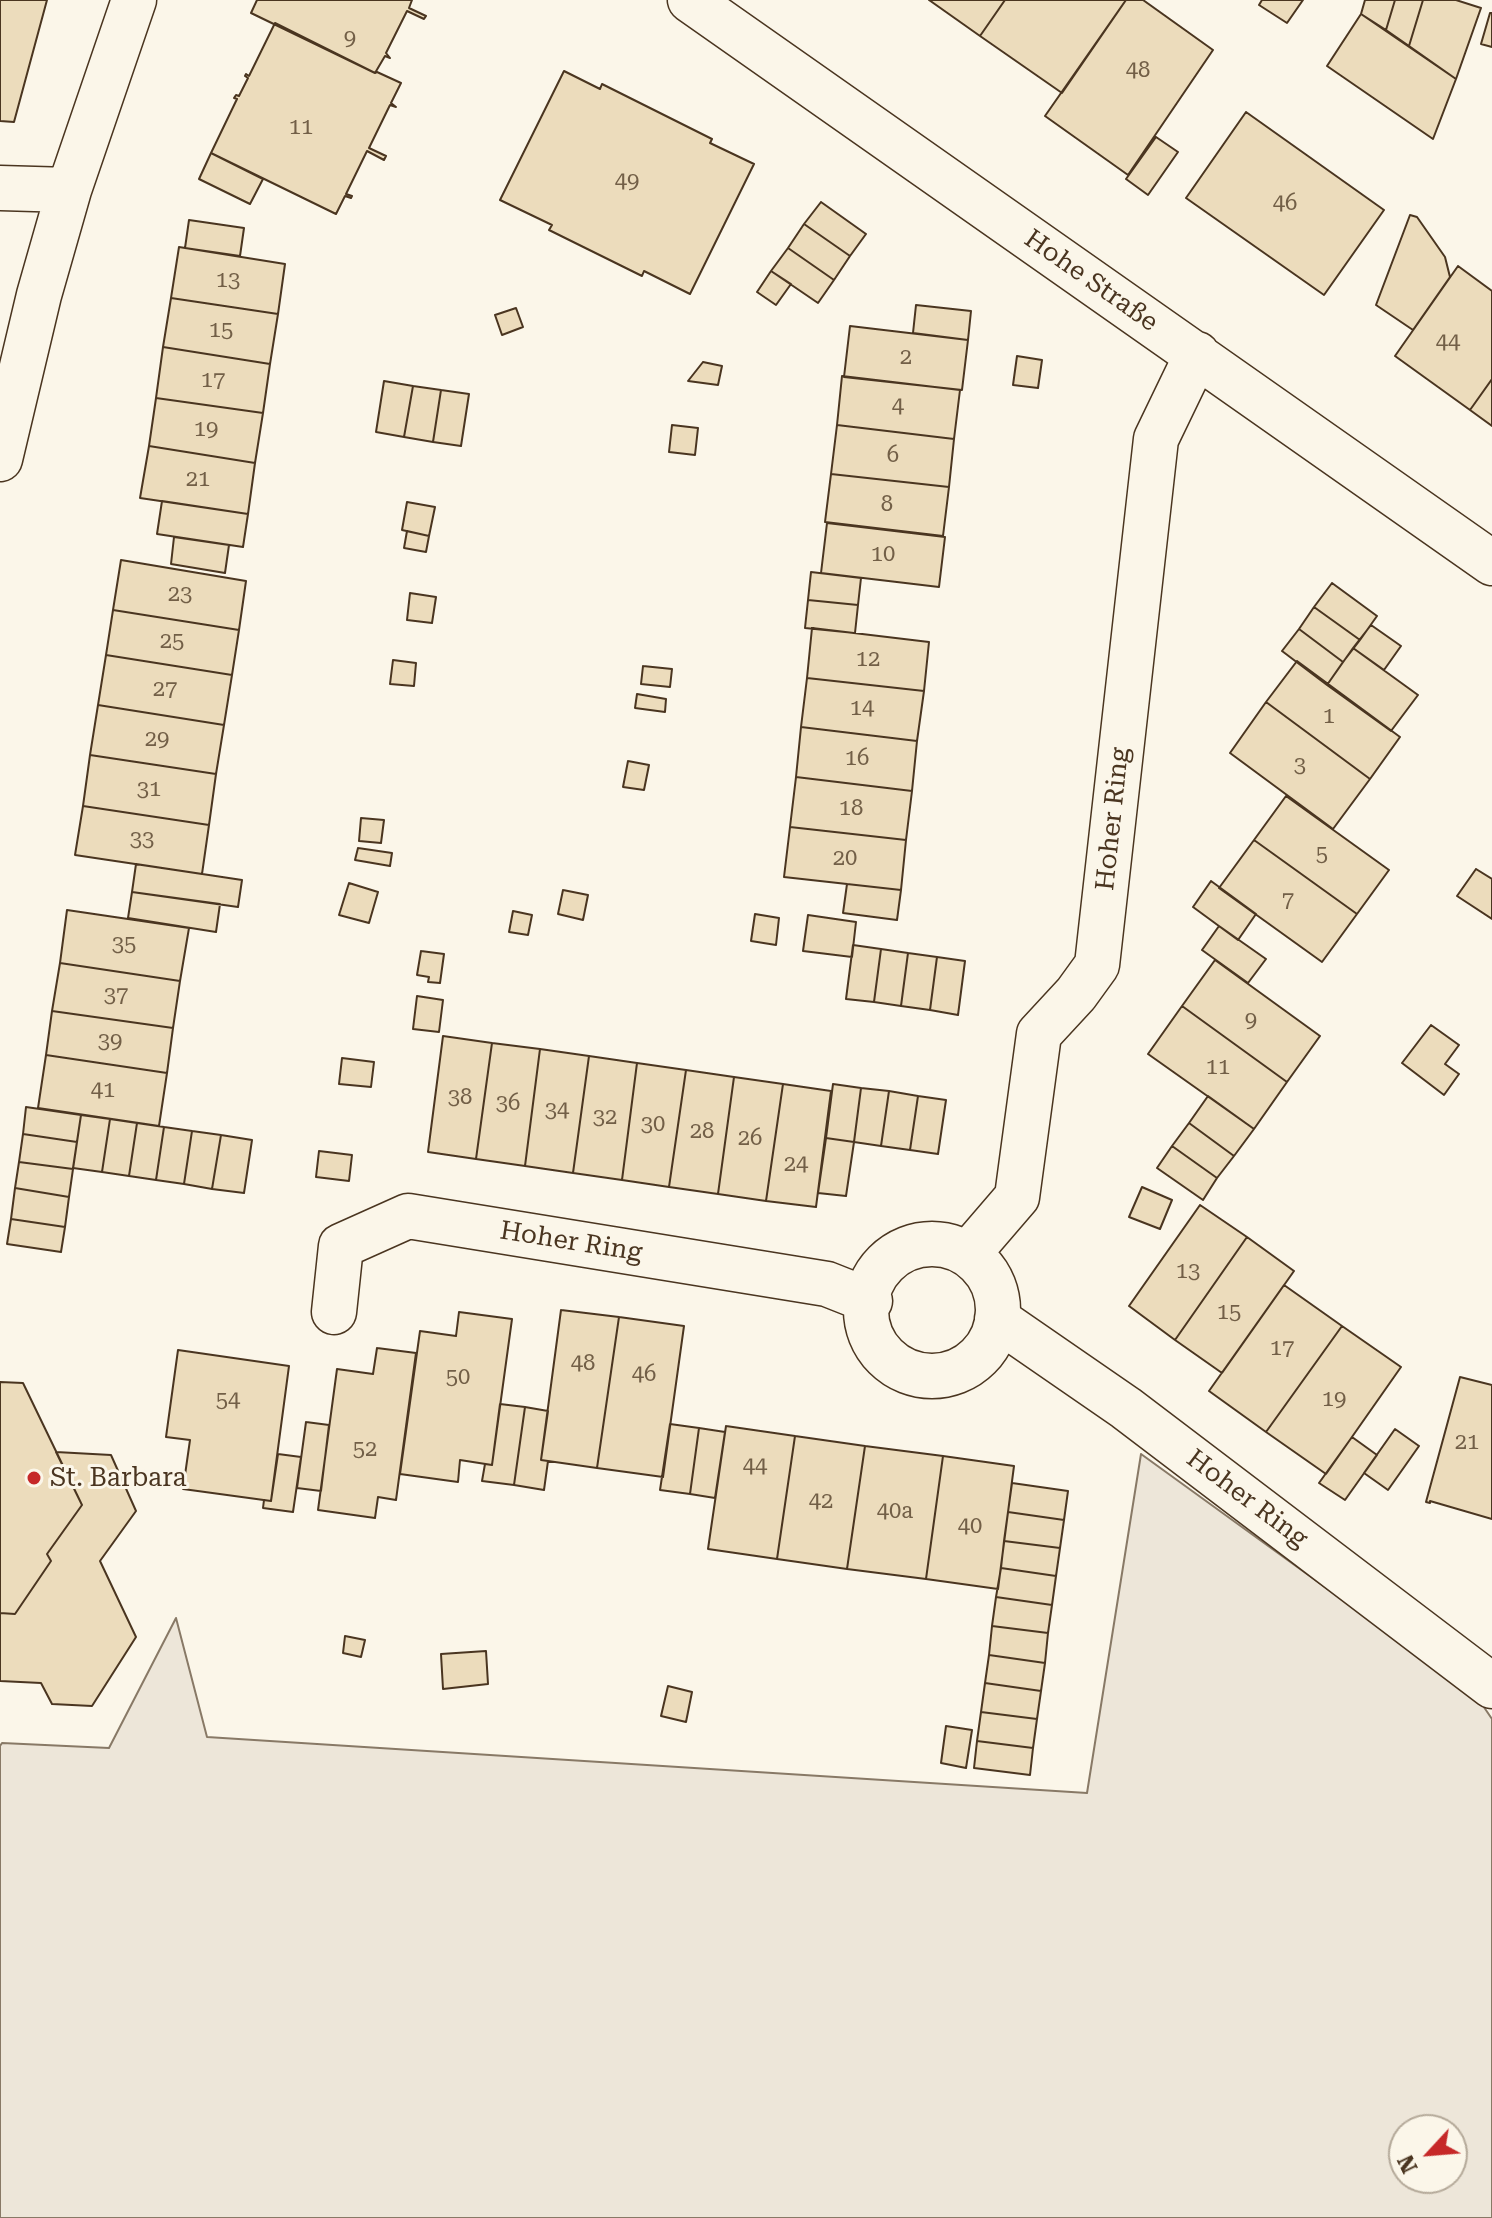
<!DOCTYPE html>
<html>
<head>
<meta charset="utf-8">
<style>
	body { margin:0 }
	#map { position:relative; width:1492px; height:2218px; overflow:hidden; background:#fbf6e9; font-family:"Roboto Serif",serif }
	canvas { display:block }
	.north { position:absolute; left:1388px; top:2114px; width:80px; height:80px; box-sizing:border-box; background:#fbf6e9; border:2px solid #b4a999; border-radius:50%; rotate:244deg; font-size:22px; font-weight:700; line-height:32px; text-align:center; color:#4a3520 }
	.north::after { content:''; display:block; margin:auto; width:28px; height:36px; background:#c62828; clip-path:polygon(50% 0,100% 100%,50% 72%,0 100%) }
</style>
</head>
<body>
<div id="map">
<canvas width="1492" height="2218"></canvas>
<div class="north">N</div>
</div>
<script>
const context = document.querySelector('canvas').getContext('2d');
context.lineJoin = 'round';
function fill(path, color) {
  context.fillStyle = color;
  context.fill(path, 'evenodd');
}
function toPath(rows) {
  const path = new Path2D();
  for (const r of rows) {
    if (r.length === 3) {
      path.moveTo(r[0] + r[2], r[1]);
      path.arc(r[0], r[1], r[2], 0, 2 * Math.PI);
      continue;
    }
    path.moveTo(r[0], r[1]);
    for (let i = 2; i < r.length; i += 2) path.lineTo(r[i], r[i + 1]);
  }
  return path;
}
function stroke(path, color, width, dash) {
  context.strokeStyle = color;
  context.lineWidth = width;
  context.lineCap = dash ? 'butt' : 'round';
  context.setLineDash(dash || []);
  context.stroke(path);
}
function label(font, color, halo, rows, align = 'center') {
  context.font = font + ' "Roboto Serif",serif';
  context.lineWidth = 6;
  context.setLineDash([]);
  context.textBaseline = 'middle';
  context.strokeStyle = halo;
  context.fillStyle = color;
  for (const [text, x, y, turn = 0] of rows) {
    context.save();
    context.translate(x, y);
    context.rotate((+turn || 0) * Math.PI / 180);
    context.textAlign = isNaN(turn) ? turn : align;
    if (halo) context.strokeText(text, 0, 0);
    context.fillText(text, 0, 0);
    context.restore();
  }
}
const green = toPath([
	[1141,1454,1477,1697,1492,1719,1492,2218,0,2218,0,1746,2,1743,109,1748,176,1618,207,1737,1087,1793,1141,1454],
	[1404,2130,1452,2130,1452,2178,1404,2178,1404,2130]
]);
const building = toPath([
	[0,0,47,0,14,122,0,121,0,0],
	[257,0,412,0,409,8,426,16,424,19,407,11,386,53,390,58,385,56,375,73,251,13,257,0],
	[929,0,1005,0,980,36,929,0],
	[1005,0,1126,0,1062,93,980,36,1005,0],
	[1126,0,1143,0,1213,50,1128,175,1045,116,1126,0],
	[1262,0,1303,0,1287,23,1259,5,1262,0],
	[1365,0,1395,0,1386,30,1361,14,1365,0],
	[1395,0,1423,0,1409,46,1386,30,1395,0],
	[1423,0,1456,0,1481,8,1456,79,1409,46,1423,0],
	[1490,13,1492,13,1492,47,1481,44,1490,13],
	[1361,14,1456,79,1433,139,1327,66,1361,14],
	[275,23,375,73,377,72,401,83,391,103,396,107,390,105,369,148,386,156,384,160,367,151,346,194,352,196,351,198,345,196,336,214,211,153,237,99,234,98,236,95,239,96,248,78,245,76,246,74,249,76,275,23],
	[564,71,600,89,602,84,712,139,710,143,754,164,690,294,644,271,642,276,549,230,552,225,500,200,564,71],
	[1246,112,1384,210,1324,295,1186,198,1246,112],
	[1156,137,1178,152,1148,195,1126,179,1156,137],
	[211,153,263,179,250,204,199,179,211,153],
	[821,202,866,234,850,256,804,224,821,202],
	[1410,215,1417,217,1445,257,1450,277,1413,330,1376,305,1410,215],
	[189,220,244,228,240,256,185,248,189,220],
	[804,224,850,256,834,280,788,248,804,224],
	[179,247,285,264,278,314,171,298,179,247],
	[788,248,834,280,818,303,771,271,788,248],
	[1458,266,1492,291,1492,379,1470,410,1395,356,1458,266],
	[771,271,791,284,776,305,757,292,771,271],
	[171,298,278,314,270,364,163,347,171,298],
	[916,305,971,311,968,340,913,333,916,305],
	[516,308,523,327,502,335,495,315,516,308],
	[850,326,968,340,962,390,844,377,850,326],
	[163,347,270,364,263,413,156,398,163,347],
	[1017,356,1042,360,1038,388,1013,385,1017,356],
	[703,362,722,366,718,385,688,381,703,362],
	[842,376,960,390,954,439,837,425,842,376],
	[1492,379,1492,426,1470,410,1492,379],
	[384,381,413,386,404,437,376,432,384,381],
	[413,386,441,390,433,442,404,437,413,386],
	[441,390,469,394,461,446,433,442,441,390],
	[156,398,263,413,255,463,149,446,156,398],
	[672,425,698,428,695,455,669,452,672,425],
	[837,425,954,439,949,487,831,474,837,425],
	[149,446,255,463,248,514,140,498,149,446],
	[831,474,949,487,943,536,825,522,831,474],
	[162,501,248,514,243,547,157,534,162,501],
	[407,502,435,507,429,536,402,530,407,502],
	[827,523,945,537,939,587,821,573,827,523],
	[407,531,429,536,426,552,404,548,407,531],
	[174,537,229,545,225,573,171,564,174,537],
	[121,560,246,581,239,630,113,610,121,560],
	[811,572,861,578,858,605,808,600,811,572],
	[1332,583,1377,616,1360,640,1314,607,1332,583],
	[410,593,436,597,432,623,407,620,410,593],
	[808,600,858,605,855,633,805,628,808,600],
	[1314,607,1360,640,1343,662,1299,629,1314,607],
	[113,610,239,630,232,675,106,655,113,610],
	[1371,625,1401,646,1384,670,1353,648,1371,625],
	[812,628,929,642,924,691,807,678,812,628],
	[1299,629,1343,662,1327,685,1282,651,1299,629],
	[1353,648,1418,695,1391,731,1327,685,1353,648],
	[106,655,232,675,224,725,98,705,106,655],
	[393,660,416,663,414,686,390,684,393,660],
	[1297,661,1400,737,1370,779,1266,702,1297,661],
	[643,666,672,669,670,687,641,684,643,666],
	[807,678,924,691,917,741,801,727,807,678],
	[637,694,666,699,665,712,635,708,637,694],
	[1266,702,1370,779,1333,829,1230,753,1266,702],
	[98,705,224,725,216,774,90,755,98,705],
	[801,727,917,741,912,791,796,777,801,727],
	[90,755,216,774,209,825,83,806,90,755],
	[628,761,649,765,644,790,623,787,628,761],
	[796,777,912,791,906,840,790,827,796,777],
	[1286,796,1389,870,1357,914,1254,840,1286,796],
	[83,806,209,825,202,874,75,855,83,806],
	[361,818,384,820,381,843,359,841,361,818],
	[790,827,906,840,901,890,784,877,790,827],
	[1254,840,1357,914,1322,962,1219,888,1254,840],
	[358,848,392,853,390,866,355,860,358,848],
	[136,864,242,880,238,907,132,892,136,864],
	[1476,869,1492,879,1492,919,1457,896,1476,869],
	[1211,881,1256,914,1238,940,1193,907,1211,881],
	[349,883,378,892,369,923,339,915,349,883],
	[847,884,901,890,897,920,843,913,847,884],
	[563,890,588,895,583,920,558,914,563,890],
	[132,892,220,904,216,932,128,918,132,892],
	[67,910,189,928,180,981,60,963,67,910],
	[513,911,532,915,528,935,509,932,513,911],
	[755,914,779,918,776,945,751,941,755,914],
	[808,915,856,922,852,957,803,951,808,915],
	[1219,926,1266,959,1248,983,1202,950,1219,926],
	[853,945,881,949,874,1002,846,999,853,945],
	[881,949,908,953,901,1006,874,1002,881,949],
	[421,951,444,954,440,983,428,982,429,977,417,975,421,951],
	[908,953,937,957,930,1010,901,1006,908,953],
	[937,957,965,961,958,1015,930,1010,937,957],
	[1215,960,1320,1036,1287,1082,1182,1006,1215,960],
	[60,963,180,981,173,1028,52,1011,60,963],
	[417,996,443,1000,439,1032,413,1029,417,996],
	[1182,1006,1287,1082,1254,1129,1148,1054,1182,1006],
	[52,1011,173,1028,167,1073,46,1055,52,1011],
	[1431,1025,1459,1045,1445,1064,1459,1074,1444,1095,1402,1063,1431,1025],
	[443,1036,492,1043,476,1159,428,1152,443,1036],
	[492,1043,540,1049,525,1166,476,1159,492,1043],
	[540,1049,589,1056,573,1173,525,1166,540,1049],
	[46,1055,167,1073,159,1126,38,1108,46,1055],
	[589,1056,637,1063,622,1180,573,1173,589,1056],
	[342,1058,374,1062,371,1087,339,1084,342,1058],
	[637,1063,686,1070,669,1187,622,1180,637,1063],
	[686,1070,734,1077,718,1194,669,1187,686,1070],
	[734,1077,783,1084,766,1201,718,1194,734,1077],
	[783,1084,831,1091,816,1207,766,1201,783,1084],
	[833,1084,861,1088,854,1142,826,1138,833,1084],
	[861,1088,889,1091,881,1146,854,1142,861,1088],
	[889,1091,918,1096,910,1150,881,1146,889,1091],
	[918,1096,946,1100,938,1154,910,1150,918,1096],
	[1208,1096,1254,1129,1234,1156,1189,1123,1208,1096],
	[26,1107,81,1115,77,1142,23,1134,26,1107],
	[81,1115,110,1119,102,1172,73,1168,81,1115],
	[110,1119,137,1123,129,1176,102,1172,110,1119],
	[137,1123,164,1127,156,1180,129,1176,137,1123],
	[1189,1123,1234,1156,1217,1178,1172,1146,1189,1123],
	[164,1127,192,1131,184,1184,156,1180,164,1127],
	[192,1131,221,1135,212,1189,184,1184,192,1131],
	[23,1134,77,1142,73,1169,19,1162,23,1134],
	[221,1135,252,1140,244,1193,212,1189,221,1135],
	[826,1138,854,1142,846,1196,818,1193,826,1138],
	[1172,1146,1217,1178,1203,1200,1157,1168,1172,1146],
	[319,1151,352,1155,349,1181,316,1177,319,1151],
	[19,1162,73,1169,69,1197,15,1188,19,1162],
	[1142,1187,1172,1200,1160,1229,1129,1217,1142,1187],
	[15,1188,69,1197,65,1227,11,1219,15,1188],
	[1200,1205,1247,1237,1175,1340,1129,1306,1200,1205],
	[11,1219,65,1227,61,1252,7,1244,11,1219],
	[1247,1237,1294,1271,1222,1373,1175,1340,1247,1237],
	[1284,1285,1342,1326,1266,1432,1209,1391,1284,1285],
	[561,1310,619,1317,597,1468,541,1460,561,1310],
	[459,1312,512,1319,492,1465,460,1460,458,1482,400,1474,420,1331,456,1336,459,1312],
	[619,1317,684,1326,663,1477,597,1468,619,1317],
	[1342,1326,1401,1367,1326,1474,1266,1432,1342,1326],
	[377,1348,416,1353,396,1500,378,1497,375,1518,318,1510,337,1369,373,1374,377,1348],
	[178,1350,289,1366,271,1501,183,1489,190,1440,166,1437,178,1350],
	[1460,1377,1492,1385,1492,1519,1430,1501,1430,1503,1426,1502,1460,1377],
	[0,1382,23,1383,82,1505,47,1554,51,1561,15,1614,0,1613,0,1382],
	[500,1404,525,1407,514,1485,482,1481,485,1464,492,1465,500,1404],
	[525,1407,548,1411,541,1460,548,1461,544,1490,514,1485,525,1407],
	[306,1422,329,1425,321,1491,297,1488,306,1422],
	[670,1424,699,1428,690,1494,660,1490,670,1424],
	[726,1426,795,1436,777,1559,708,1549,726,1426],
	[699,1428,725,1432,715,1498,690,1494,699,1428],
	[1395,1429,1419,1446,1388,1490,1364,1473,1395,1429],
	[795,1436,865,1446,847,1569,777,1559,795,1436],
	[1352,1437,1377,1455,1345,1500,1319,1483,1352,1437],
	[865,1446,943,1456,926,1579,847,1569,865,1446],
	[56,1452,111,1455,136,1511,100,1561,136,1637,92,1706,52,1704,41,1683,0,1681,0,1613,15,1614,51,1561,47,1554,82,1505,56,1452],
	[278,1454,301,1457,293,1512,263,1508,264,1500,271,1501,278,1454],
	[943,1456,1014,1466,998,1589,926,1579,943,1456],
	[1012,1483,1068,1491,1064,1520,1008,1512,1012,1483],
	[1008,1512,1064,1520,1060,1548,1004,1541,1008,1512],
	[1004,1541,1060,1548,1056,1576,1001,1568,1004,1541],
	[1001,1568,1056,1576,1052,1605,996,1597,1001,1568],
	[996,1597,1052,1605,1048,1633,992,1626,996,1597],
	[992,1626,1048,1633,1045,1663,989,1655,992,1626],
	[345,1636,365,1640,361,1657,343,1653,345,1636],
	[486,1651,488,1684,443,1689,441,1654,486,1651],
	[989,1655,1045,1663,1041,1691,985,1683,989,1655],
	[985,1683,1041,1691,1037,1719,981,1712,985,1683],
	[668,1686,692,1692,686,1722,661,1716,668,1686],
	[981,1712,1037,1719,1033,1748,977,1741,981,1712],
	[946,1726,972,1730,966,1768,941,1763,946,1726],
	[977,1741,1033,1748,1030,1775,974,1768,977,1741]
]);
const minor = toPath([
	[690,0,1492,563],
	[0,188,69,190],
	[0,459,39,295,69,190,134,0],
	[932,1310,66],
	[968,1254,1017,1197,1039,1034,1076,994,1097,965,1156,439,1197,354],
	[334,1312,341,1246,408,1216,827,1284,870,1301],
	[997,1319,1126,1408,1492,1686]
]);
const markers = [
	[34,1478,8,"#c62828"]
];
const numberNames = [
	["9",350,39],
	["48",1138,71],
	["11",301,128],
	["49",627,182],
	["46",1285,204],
	["13",228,281],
	["15",221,331],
	["44",1448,343],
	["2",906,358],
	["17",213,381],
	["4",898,407],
	["19",206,430],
	["6",893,456],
	["21",198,480],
	["8",887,505],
	["10",883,555],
	["23",180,595],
	["25",172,642],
	["12",868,660],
	["27",165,690],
	["14",862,709],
	["1",1329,717],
	["29",157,740],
	["16",857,759],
	["3",1300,766],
	["31",149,790],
	["18",851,809],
	["33",142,840],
	["5",1322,855],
	["20",845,859],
	["7",1288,901],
	["35",124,945],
	["37",116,996],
	["9",1251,1021],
	["39",110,1042],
	["11",1218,1068],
	["41",103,1091],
	["38",460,1098],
	["36",508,1104],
	["34",557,1111],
	["32",605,1118],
	["30",653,1125],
	["28",702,1132],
	["26",750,1139],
	["24",796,1165],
	["13",1188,1272],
	["15",1229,1313],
	["17",1282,1349],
	["48",583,1364],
	["46",644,1375],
	["50",458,1378],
	["19",1334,1400],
	["54",228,1401],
	["21",1467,1443],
	["52",365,1450],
	["44",755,1467],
	["42",821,1502],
	["40a",895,1512],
	["40",970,1527]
];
const streetNames = [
	["Hohe Straße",1091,281,35],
	["Hoher Ring",1113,819,-84],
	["Hoher Ring",571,1242,9],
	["Hoher Ring",1247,1499,37]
];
const poiNames = [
	["St. Barbara",50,1478]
];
fill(green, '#ede6d9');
stroke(green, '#887966', 2);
fill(building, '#ecdcbc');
stroke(building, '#4a3520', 2);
stroke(minor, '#4a3520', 47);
stroke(minor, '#fbf6e9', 44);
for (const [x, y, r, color] of markers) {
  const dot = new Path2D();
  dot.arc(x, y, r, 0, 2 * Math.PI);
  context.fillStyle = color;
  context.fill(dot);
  stroke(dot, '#fbf6e9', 3);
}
label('22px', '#725f47', null, numberNames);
label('26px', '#4a3520', '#fbf6e9', streetNames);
label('26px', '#4a3520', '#fbf6e9', poiNames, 'left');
</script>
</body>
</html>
